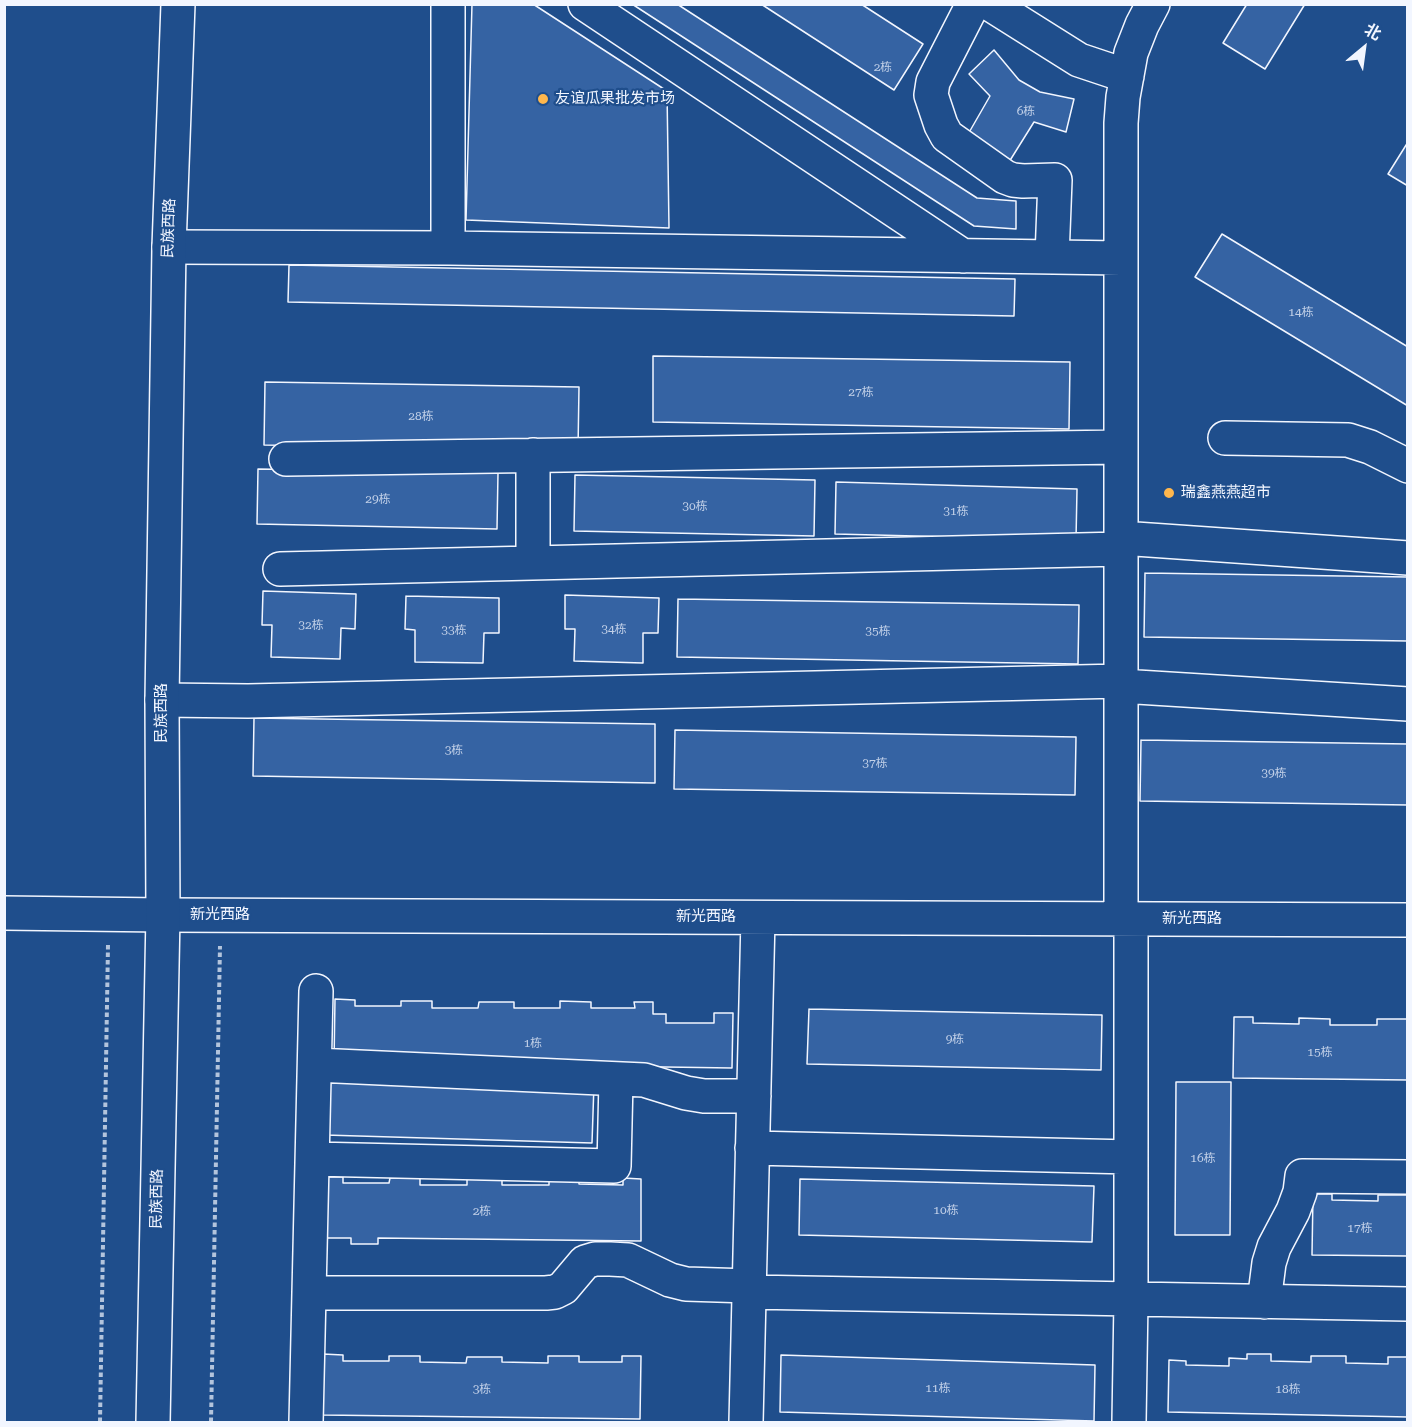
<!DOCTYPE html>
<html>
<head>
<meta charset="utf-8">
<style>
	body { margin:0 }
	#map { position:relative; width:1412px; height:1427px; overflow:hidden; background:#1f4e8c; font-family:"Roboto Serif","Noto Sans SC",serif }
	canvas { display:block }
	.frame { position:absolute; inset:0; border:6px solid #f2f6ff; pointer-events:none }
	.north { position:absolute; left:1334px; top:18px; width:60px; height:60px; -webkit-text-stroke:4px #1f4e8c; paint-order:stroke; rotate:29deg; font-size:16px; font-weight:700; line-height:24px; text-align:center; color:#f2f6ff }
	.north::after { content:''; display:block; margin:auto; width:21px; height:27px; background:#f2f6ff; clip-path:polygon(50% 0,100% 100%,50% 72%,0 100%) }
</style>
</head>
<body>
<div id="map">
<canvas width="1412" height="1427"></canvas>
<div class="frame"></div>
<div class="north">北</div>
</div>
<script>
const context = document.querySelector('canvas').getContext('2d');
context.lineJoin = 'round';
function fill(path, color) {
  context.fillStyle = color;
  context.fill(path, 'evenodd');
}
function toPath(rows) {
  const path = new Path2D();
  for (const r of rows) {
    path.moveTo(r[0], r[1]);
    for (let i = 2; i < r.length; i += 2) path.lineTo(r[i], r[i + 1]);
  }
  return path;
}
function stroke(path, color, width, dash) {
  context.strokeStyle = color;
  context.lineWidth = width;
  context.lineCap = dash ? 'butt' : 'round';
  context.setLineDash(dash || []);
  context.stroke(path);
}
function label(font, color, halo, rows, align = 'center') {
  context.font = font + ' "Roboto Serif","Noto Sans SC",serif';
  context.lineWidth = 4.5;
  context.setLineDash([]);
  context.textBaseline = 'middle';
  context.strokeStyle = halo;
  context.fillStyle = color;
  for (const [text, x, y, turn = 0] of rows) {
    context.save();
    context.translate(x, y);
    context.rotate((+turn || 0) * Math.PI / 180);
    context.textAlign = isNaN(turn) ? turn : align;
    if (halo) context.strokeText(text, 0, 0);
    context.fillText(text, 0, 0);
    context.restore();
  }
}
const building = toPath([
	[472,4,533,4,667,91,669,228,466,220,472,4],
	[632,4,677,4,977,198,1016,201,1016,229,974,226,632,4],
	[761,4,861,4,923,44,894,90,761,4],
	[1247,4,1305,4,1265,69,1223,43,1247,4],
	[994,50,1019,80,1040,92,1074,99,1066,132,1034,122,1009,162,967,136,990,96,969,74,994,50],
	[1408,142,1408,186,1388,174,1408,142],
	[1222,234,1408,347,1408,406,1195,277,1222,234],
	[289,265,1015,279,1014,316,288,302,289,265],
	[653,356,1070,362,1069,429,653,422,653,356],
	[265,382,579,387,578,450,264,445,265,382],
	[258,469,498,473,497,529,257,524,258,469],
	[575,475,815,480,814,536,574,531,575,475],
	[836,482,1077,489,1076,540,835,534,836,482],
	[1145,573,1408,577,1408,641,1144,637,1145,573],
	[263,591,356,594,355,629,341,628,340,659,271,657,272,625,262,625,263,591],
	[565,595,659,598,658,633,643,633,643,663,574,661,575,629,565,629,565,595],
	[406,596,499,598,499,633,484,633,483,663,415,662,415,630,405,629,406,596],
	[678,599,1079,605,1078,664,677,657,678,599],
	[254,718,655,724,655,783,253,776,254,718],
	[675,730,1076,737,1075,795,674,789,675,730],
	[1141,740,1408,744,1408,805,1140,801,1141,740],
	[335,999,355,1000,355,1006,401,1006,401,1001,432,1001,432,1008,478,1008,479,1002,514,1002,514,1008,560,1008,560,1001,591,1002,591,1008,635,1008,634,1002,653,1002,653,1014,666,1014,666,1023,714,1023,714,1013,733,1013,732,1068,334,1062,335,999],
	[809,1009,1102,1015,1101,1070,807,1064,809,1009],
	[1234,1017,1253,1017,1253,1023,1299,1024,1299,1018,1330,1019,1330,1025,1377,1025,1377,1019,1408,1019,1408,1080,1233,1078,1234,1017],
	[327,1076,594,1084,592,1143,325,1135,327,1076],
	[1176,1082,1231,1082,1230,1235,1175,1235,1176,1082],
	[324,1177,343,1177,343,1183,389,1183,390,1178,420,1178,420,1185,467,1185,467,1179,502,1180,502,1185,549,1185,549,1178,579,1179,579,1184,623,1185,623,1178,641,1179,641,1241,378,1238,378,1244,351,1244,351,1238,323,1238,324,1177],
	[800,1179,1094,1186,1092,1242,799,1235,800,1179],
	[1313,1194,1332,1194,1332,1200,1378,1201,1378,1195,1408,1195,1408,1256,1312,1255,1313,1194],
	[323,1354,343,1355,343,1361,389,1361,389,1356,420,1356,420,1362,466,1363,467,1357,502,1357,502,1362,548,1363,548,1356,579,1356,579,1362,622,1362,622,1356,641,1356,640,1419,323,1415,323,1354],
	[1247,1354,1271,1354,1271,1361,1311,1362,1311,1356,1346,1356,1346,1363,1388,1364,1388,1357,1408,1357,1408,1417,1168,1412,1169,1360,1186,1361,1186,1365,1229,1366,1229,1358,1247,1359,1247,1354],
	[781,1355,1095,1365,1094,1421,780,1412,781,1355]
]);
const path = toPath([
	[100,1422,108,945],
	[211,1422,220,946]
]);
const minor = toPath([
	[448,4,448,248],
	[585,4,963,256],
	[973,4,933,82,931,95,941,125,947,136,1005,177,1013,180,1023,181,1055,180,1052,257],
	[990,4,1079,60,1127,76],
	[169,247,448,248,1121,258],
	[1225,438,1348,440,1370,447,1408,466],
	[533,455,533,562],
	[286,459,1121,447],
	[1121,538,1408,558],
	[280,569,1121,549],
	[1121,686,1408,704],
	[162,700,248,701,1121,681],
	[4,913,163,915,1408,920],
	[1121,919,1121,123,1123,97,1131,53,1142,25,1153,4],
	[315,1065,644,1080,686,1093,704,1096,754,1096],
	[752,1148,1131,1157],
	[313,1159,614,1166,616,1080],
	[749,1292,1408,1304],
	[310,1293,546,1293,555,1292,563,1288,585,1262,595,1259,610,1259,628,1260,670,1280,686,1284,749,1286],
	[1264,1302,1269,1263,1274,1247,1293,1211,1300,1192,1302,1176,1408,1177],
	[306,1422,316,991],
	[746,1422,758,918],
	[1129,1422,1131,1300,1131,919]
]);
const major = toPath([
	[153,1422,163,915,162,700,169,247,178,4]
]);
const markers = [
	[543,99,6,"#ffb74d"],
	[1169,493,6,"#ffb74d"]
];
const numberNames = [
	["2栋",883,67],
	["6栋",1026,111],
	["14栋",1301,312],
	["27栋",861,392],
	["28栋",421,416],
	["29栋",378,499],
	["30栋",695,506],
	["31栋",956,511],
	["32栋",311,625],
	["34栋",614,629],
	["33栋",454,630],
	["35栋",878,631],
	["3栋",454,750],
	["37栋",875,763],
	["39栋",1274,773],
	["9栋",955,1039],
	["1栋",533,1043],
	["15栋",1320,1052],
	["16栋",1203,1158],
	["10栋",946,1210],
	["2栋",482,1211],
	["17栋",1360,1228],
	["11栋",938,1388],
	["3栋",482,1389],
	["18栋",1288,1389]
];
const poiNames = [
	["友谊瓜果批发市场",555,99],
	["瑞鑫燕燕超市",1181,493]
];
const streetNames = [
	["民族西路",169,228,-88],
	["民族西路",162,713,-90],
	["新光西路",220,915],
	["新光西路",706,917],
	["新光西路",1192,919],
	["民族西路",157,1199,-89]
];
fill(building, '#3563a3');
stroke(building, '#f2f6ff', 1.5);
stroke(minor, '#f2f6ff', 36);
stroke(major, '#f2f6ff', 36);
stroke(path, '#b3c4dc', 4, [4.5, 3]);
stroke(minor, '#1f4e8c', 33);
stroke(major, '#1f4e8c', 33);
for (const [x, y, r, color] of markers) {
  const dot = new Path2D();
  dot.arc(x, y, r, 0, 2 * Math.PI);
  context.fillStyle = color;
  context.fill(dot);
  stroke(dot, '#1f4e8c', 2);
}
label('12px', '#c3d1e8', null, numberNames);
label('15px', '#f2f6ff', '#1f4e8c', poiNames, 'left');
label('15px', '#f2f6ff', '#1f4e8c', streetNames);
</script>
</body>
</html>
